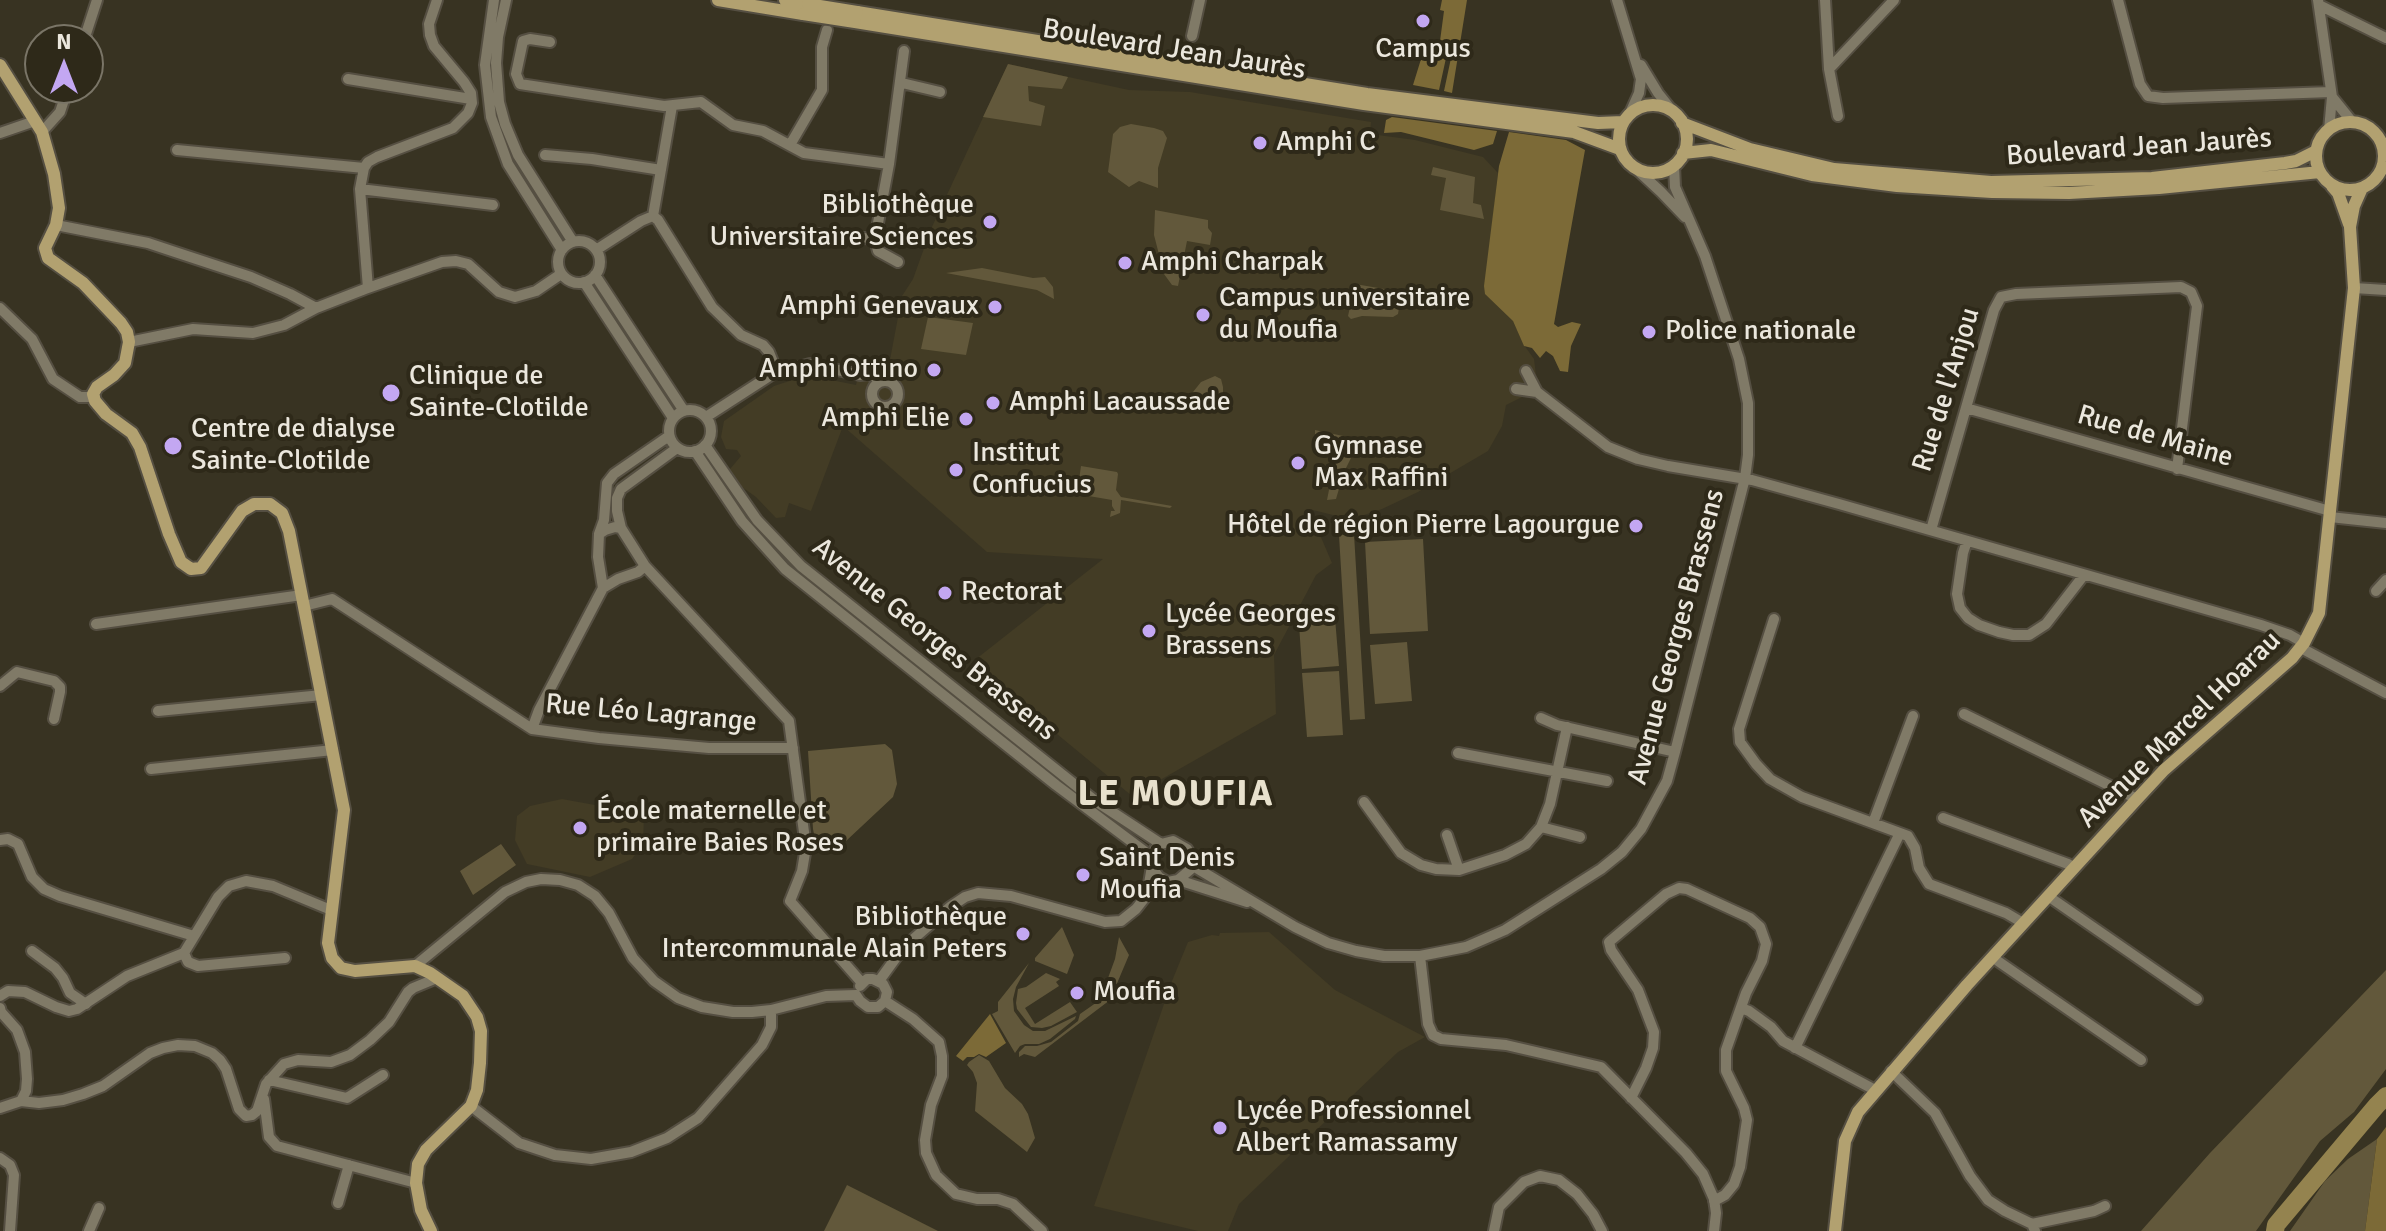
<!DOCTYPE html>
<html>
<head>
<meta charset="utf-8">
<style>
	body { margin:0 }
	#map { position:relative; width:2386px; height:1231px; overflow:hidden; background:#383322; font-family:Signika,sans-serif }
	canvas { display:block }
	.north { position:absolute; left:24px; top:24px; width:80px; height:80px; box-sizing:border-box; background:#2e2919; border:2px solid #7a7567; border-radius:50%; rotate:0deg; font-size:22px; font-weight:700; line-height:32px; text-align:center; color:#ebe7dd }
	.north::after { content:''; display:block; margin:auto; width:28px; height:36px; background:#c3a7f2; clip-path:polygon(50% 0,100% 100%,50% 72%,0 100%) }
</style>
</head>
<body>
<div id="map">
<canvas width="2386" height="1231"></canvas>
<div class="north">N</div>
</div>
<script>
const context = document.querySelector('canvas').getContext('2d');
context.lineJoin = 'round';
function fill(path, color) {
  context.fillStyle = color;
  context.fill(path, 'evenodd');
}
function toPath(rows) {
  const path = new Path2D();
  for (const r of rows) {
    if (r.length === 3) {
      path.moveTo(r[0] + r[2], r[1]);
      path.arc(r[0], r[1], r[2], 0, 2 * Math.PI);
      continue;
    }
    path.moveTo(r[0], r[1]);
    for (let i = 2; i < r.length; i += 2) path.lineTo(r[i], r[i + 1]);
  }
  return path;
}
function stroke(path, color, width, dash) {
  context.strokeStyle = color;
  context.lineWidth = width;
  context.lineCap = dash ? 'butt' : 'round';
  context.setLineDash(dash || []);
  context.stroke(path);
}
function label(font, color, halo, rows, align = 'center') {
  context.font = font + ' Signika,sans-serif';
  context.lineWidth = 8;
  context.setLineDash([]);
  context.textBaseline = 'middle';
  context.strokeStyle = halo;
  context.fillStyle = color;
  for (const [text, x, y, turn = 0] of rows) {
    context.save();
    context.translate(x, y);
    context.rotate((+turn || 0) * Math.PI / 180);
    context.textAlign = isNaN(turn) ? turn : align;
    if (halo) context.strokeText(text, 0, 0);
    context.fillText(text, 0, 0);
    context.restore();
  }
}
const built = toPath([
	[1008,64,1129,90,1190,92,1371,122,1370,134,1415,140,1483,157,1498,173,1485,293,1513,321,1524,345,1534,359,1536,375,1540,382,1535,397,1522,397,1506,405,1502,426,1488,451,1418,492,1382,509,1364,515,1341,517,1309,509,1332,563,1316,575,1274,655,1276,714,1132,796,971,663,1103,559,987,552,843,426,811,511,789,503,785,517,776,518,756,497,725,475,741,456,737,450,726,449,721,437,724,421,774,386,802,377,816,377,856,385,861,365,889,365,902,296,913,279,931,229],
	[562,799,644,814,643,844,632,859,590,877,527,864,515,840,517,816,530,806],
	[1269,932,1335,990,1425,1037,1398,1052,1239,1204,1228,1231,1198,1231,1094,1206,1172,981,1188,942,1212,935,1219,936,1220,933]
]);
const green = toPath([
	[1008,64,1068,77,1062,89,1028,86,1029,101,1045,106,1041,126,983,117],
	[1131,124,1154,128,1163,131,1167,138,1158,168,1158,188,1139,181,1129,187,1108,172,1113,134,1120,127],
	[1433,167,1475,177,1473,203,1481,205,1484,219,1440,210,1446,178,1431,175],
	[1155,210,1208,220,1208,228,1212,233,1210,245,1187,241,1178,286,1172,285,1164,274,1154,235],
	[982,268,1033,278,1045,277,1053,287,1054,299,1037,290,946,273],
	[1355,284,1396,291,1401,295,1398,314,1393,317,1362,316,1351,319,1348,316],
	[928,317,973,323,966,355,921,349],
	[1215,376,1221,379,1223,387,1223,397,1221,403,1215,405,1190,400,1189,397,1201,382],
	[1315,430,1362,440,1362,446,1353,454,1344,472,1336,499,1327,500,1339,439,1315,434],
	[1081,466,1117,472,1118,474,1116,490,1121,497,1172,506,1170,508,1121,500,1120,513,1110,517,1111,511,1115,511,1112,506,1112,500,1077,494],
	[1354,534,1365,719,1350,720,1339,535],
	[1423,539,1428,631,1370,634,1365,542],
	[1334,606,1339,666,1302,669,1298,609],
	[1407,642,1412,701,1375,704,1370,645],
	[1339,671,1343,735,1307,737,1302,673],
	[885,744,892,750,897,784,893,797,846,841,821,839,814,834,813,829,808,751],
	[501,844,516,865,473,895,460,871],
	[1062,927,1074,955,1067,974,1035,961,1035,958],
	[1119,937,1129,955,1110,1000,1035,1057,1024,1054,1019,1057,1019,1052,1025,1046,1037,1046,1051,1042,1078,1021,1080,1014,1100,1000,1115,959],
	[1029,963,1016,987,1013,999,1014,1011,1024,1025,1033,1031,1045,1031,1076,1016,1075,1019,1050,1039,1039,1044,1025,1044,1020,1046,1015,1053,992,1014,998,1011,998,1002],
	[2386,970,2386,1069,2354,1112,2320,1141,2256,1231,2141,1231,2210,1153],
	[1046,973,1060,979,1056,982,1059,986,1025,1008,1035,1024,1070,1002,1077,1012,1051,1026,1042,1028,1031,1027,1017,1009,1016,1003,1018,989,1026,987],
	[979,1055,989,1061,1005,1088,1022,1104,1028,1114,1035,1138,1027,1152,975,1111,977,1083,973,1072,967,1065,969,1062],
	[2377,1139,2365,1231,2290,1231,2325,1181,2348,1159],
	[847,1185,938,1231,824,1231]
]);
const forest = toPath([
	[1442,0,1467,0,1452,93,1444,91,1454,44,1440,41,1444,11,1440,10],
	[1426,43,1448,49,1439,90,1413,85],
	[1392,117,1497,131,1493,144,1474,150,1401,132,1384,133,1386,120],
	[1509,132,1566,140,1585,150,1554,324,1558,327,1572,322,1581,324,1571,346,1568,372,1560,371,1553,356,1546,351,1540,358,1532,348,1524,346,1513,321,1485,294,1484,286,1499,166],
	[990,1014,1006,1043,986,1057,979,1054,974,1057,967,1057,963,1061,956,1056],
	[2386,1127,2386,1231,2365,1231,2377,1139]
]);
const river = toPath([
	[2275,1231,2276,1225,2377,1105,2386,1096]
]);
const minor = toPath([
	[494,0,485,65,491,117,508,164,562,250],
	[506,0,498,37,496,63,499,102,505,124,518,155,573,242],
	[1617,0,1641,79,1639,93,1630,113],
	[1825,0,1829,69,1838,116],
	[2118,0,2140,84,2148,96,2163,98,2331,92],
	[2318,0,2332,97,2329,130],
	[2319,5,2386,38],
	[1192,36,1200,0],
	[84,40,97,0],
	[550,42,530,39,523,41,516,74,520,84,664,106,701,102,733,125,763,131,804,153,889,164],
	[1641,65,1658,93,1674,113],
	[1829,69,1894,0],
	[348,79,471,99],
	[902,83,940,92],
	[2332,97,2353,123],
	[42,132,60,112,68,88],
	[0,133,35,121],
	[790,145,822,90,822,47,827,30],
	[177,150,364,168],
	[545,155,592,159,661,170],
	[1632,165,1661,192,1685,217],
	[360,189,493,205],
	[653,216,658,220,712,307,741,335,763,345,769,352,777,372],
	[653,216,672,106],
	[56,225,148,243,172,251,251,277,290,294,316,308],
	[807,233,875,239,878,251,898,262],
	[875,239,889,164,904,51],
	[579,262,21],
	[596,250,641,221,653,216],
	[595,275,684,411],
	[584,282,673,418],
	[368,288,360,189,364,168,368,162,377,157,453,128,468,113,472,103,471,93,464,82,434,46,430,35,429,24,437,0],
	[2354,288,2386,290],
	[0,308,32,339,53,379,80,397,95,397],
	[129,342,193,329,253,333,284,325,316,308,365,289,442,262,456,261,468,264,499,292,515,297,536,291,561,274],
	[1526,371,1537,392,1608,447,1638,459,1668,466,1752,480,1839,504,2261,625,2290,635,2304,643],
	[885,394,13],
	[1516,389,1537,392],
	[1966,408,2330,511],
	[690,431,21],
	[706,417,771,375,810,364,860,375,869,374,883,381],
	[705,445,757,520,801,566,1094,800,1161,844],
	[677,448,621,489,617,498,617,511,621,528,645,566,789,721,806,847,802,871,790,901,862,983],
	[695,451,742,521,785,569,1056,785,1152,857],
	[2330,517,2386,523],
	[1931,530,1994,310,2001,297,2016,294,2181,287,2191,292,2197,306,2177,469],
	[599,534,604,520,607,483,614,474,669,436],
	[1967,541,1963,553,1957,594,1960,608,1968,618,1979,625,1999,632,2013,635,2029,635,2046,624,2084,575],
	[603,588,598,557,599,534,605,530,615,527,621,528],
	[2376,591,2386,580],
	[304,606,332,599,532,729,599,738,709,748,793,748],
	[1774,619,1739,729,1740,742,1756,764,1770,779,1802,797,1908,836,1915,848,1919,868,1929,884,2006,913,2023,923],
	[96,624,302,595],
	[2301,648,2386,693],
	[0,686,17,672,54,681,60,687,60,692,54,719],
	[158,711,322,695],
	[1964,714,2137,799],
	[1541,718,1557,725,1675,752],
	[532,729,539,710,603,588,618,579,638,572,645,566],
	[1458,753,1607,781],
	[151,769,333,750],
	[1364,802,1401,853,1421,865,1436,869,1459,870,1505,855,1526,844,1541,827,1550,804,1567,727],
	[1943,818,2068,864,2074,868],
	[1873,823,1913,716],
	[1541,827,1580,837],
	[1447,835,1459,870],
	[0,840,8,839,18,844,32,877,44,889,60,896,194,936],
	[1191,862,1198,869,1295,927,1328,943,1356,951,1384,956,1420,956,1466,947,1505,930,1601,869,1622,852,1641,829,1667,781,1675,752,1745,478,1748,455,1748,403,1739,359,1705,256,1675,187,1674,165],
	[1178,880,1247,902],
	[1147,895,1155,849,1161,844,1173,841,1187,849,1191,856,1191,869,1178,880,1168,882,1159,877,1152,868],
	[2048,896,2197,999],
	[32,951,55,968,63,978,70,993,86,1004],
	[184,953,188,962,198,966,285,958],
	[1420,956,1428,1024,1433,1035,1441,1039,1506,1045,1601,1067,1686,1153,1703,1174,1714,1199,1716,1213,1714,1231],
	[1992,957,2141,1060],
	[415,966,505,892,526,882,541,879,560,880,578,885,595,896,609,913,633,958,654,981,678,998,702,1007,733,1012,752,1012,771,1010,826,996,856,995],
	[879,981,903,948,950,907,965,897,978,893,1011,896,1105,922,1121,921,1136,909,1147,895,1168,882],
	[860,986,867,979,873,979,883,984,887,992,885,1001],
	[856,995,860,1001,868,1007,878,1007,885,1001],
	[0,996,8,991,25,992,56,1007,69,1011,77,1009,127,976,184,953,218,897,229,886,246,881,273,886,331,910],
	[885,1001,913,1019,939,1042,942,1056,942,1076,931,1105,925,1140,926,1153,936,1175,956,1194,977,1199,998,1199,1013,1204,1042,1231],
	[0,1008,1,1012,17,1030,25,1052,27,1079,26,1091,21,1101,0,1108],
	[1741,1008,1749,1011,1771,1027,1783,1041,1875,1090],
	[1795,1048,1900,833],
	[1891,1071,1935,1113,1970,1176,1988,1200,2005,1211,2032,1224,2035,1231],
	[269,1080,347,1098,383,1075],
	[1631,1098,1646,1068,1653,1048,1654,1032,1638,990,1611,950,1609,942,1666,894,1679,888,1687,889,1750,918,1760,927,1766,944,1762,961,1746,993,1726,1050,1726,1071,1744,1108,1747,1120,1740,1167,1734,1184,1725,1195,1714,1201],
	[264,1099,269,1137,277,1146,416,1183],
	[21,1101,39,1103,63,1100,83,1094,103,1086,150,1053,163,1048,178,1045,195,1046,212,1053,220,1060,226,1069,239,1109,246,1116,252,1115,257,1111,266,1084,284,1064,298,1060,331,1062,350,1055,370,1040,389,1022,408,992,413,988,437,978],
	[471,1106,519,1143,555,1155,591,1159,631,1152,667,1138,698,1118,762,1045,771,1027,771,1010],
	[0,1158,10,1165,14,1175,10,1231],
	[338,1203,349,1165],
	[2032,1224,2094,1211,2105,1206],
	[89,1231,99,1208],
	[1494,1231,1499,1207,1524,1182,1540,1176,1559,1180,1577,1194,1593,1214,1602,1231]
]);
const major = toPath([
	[718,0,803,14],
	[785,0,808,4],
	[857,12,1367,94,1598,123,1623,122],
	[855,22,1364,104,1574,132,1620,149],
	[0,65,42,132,54,174,59,208,56,225,45,248,48,258,83,283,121,323,127,332,129,342,125,363,114,375,97,387,93,394,95,401,106,414,132,433,140,447,169,534,181,562,191,569,201,568,242,511,254,504,270,504,282,513,289,531,344,810,328,943,332,958,341,968,355,971,415,966,430,973,463,996,477,1017,481,1031,480,1063,477,1090,471,1106,426,1150,418,1164,416,1183,421,1210,431,1231],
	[1653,139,34],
	[2350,156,34],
	[1682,123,1750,149,1834,169,1991,182,2152,178,2285,163,2296,161,2316,151],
	[1683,153,1711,150,1812,175,1897,186,1992,192,2069,193,2159,188,2320,172],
	[2332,186,2338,193,2349,224],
	[1835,1231,1845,1141,1858,1112,1967,985,2137,799,2164,770,2292,658,2304,643,2319,613,2354,288,2350,227,2354,206,2362,188]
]);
const majorBridge = toPath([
	[808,4,857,12],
	[803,14,855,22]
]);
const markers = [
	[1423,21,8,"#c3a7f2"],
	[1260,143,8,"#c3a7f2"],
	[990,222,8,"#c3a7f2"],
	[1125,263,8,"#c3a7f2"],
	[995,307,8,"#c3a7f2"],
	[1203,315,8,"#c3a7f2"],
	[1649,332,8,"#c3a7f2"],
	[934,370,8,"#c3a7f2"],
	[391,393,10,"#c3a7f2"],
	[993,403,8,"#c3a7f2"],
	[966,419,8,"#c3a7f2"],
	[173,446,10,"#c3a7f2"],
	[1298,463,8,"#c3a7f2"],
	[956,470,8,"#c3a7f2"],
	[1636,526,8,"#c3a7f2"],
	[945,593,8,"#c3a7f2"],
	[1149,631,8,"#c3a7f2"],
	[580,828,8,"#c3a7f2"],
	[1083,875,8,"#c3a7f2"],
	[1023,934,8,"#c3a7f2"],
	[1077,993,8,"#c3a7f2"],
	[1220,1128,8,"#c3a7f2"]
];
const streetNames = [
	["Boulevard Jean Jaurès",1174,50,9],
	["Boulevard Jean Jaurès",2139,148,-4],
	["Rue de l'Anjou",1947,390,-73],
	["Rue de Maine",2155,437,16],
	["Avenue Georges Brassens",1677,637,-75],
	["Avenue Georges Brassens",934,640,39],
	["Rue Léo Lagrange",651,714,5],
	["Avenue Marcel Hoarau",2180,730,-44]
];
const poiNames = [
	["Campus",1423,50,"center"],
	["Amphi C",1276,143],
	["Bibliothèque",974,206,"right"],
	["Universitaire Sciences",974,238,"right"],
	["Amphi Charpak",1141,263],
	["Campus universitaire",1219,299],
	["du Moufia",1219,331],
	["Amphi Genevaux",979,307,"right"],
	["Police nationale",1665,332],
	["Amphi Ottino",918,370,"right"],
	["Clinique de",409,377],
	["Sainte-Clotilde",409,409],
	["Amphi Lacaussade",1009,403],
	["Amphi Elie",950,419,"right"],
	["Centre de dialyse",191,430],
	["Sainte-Clotilde",191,462],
	["Gymnase",1314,447],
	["Max Raffini",1314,479],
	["Institut",972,454],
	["Confucius",972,486],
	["Hôtel de région Pierre Lagourgue",1620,526,"right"],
	["Rectorat",961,593],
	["Lycée Georges",1165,615],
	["Brassens",1165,647],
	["École maternelle et",596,812],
	["primaire Baies Roses",596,844],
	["Saint Denis",1099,859],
	["Moufia",1099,891],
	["Bibliothèque",1007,918,"right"],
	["Intercommunale Alain Peters",1007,950,"right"],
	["Moufia",1093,993],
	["Lycée Professionnel",1236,1112],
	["Albert Ramassamy",1236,1144]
];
const districtNames = [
	["LE MOUFIA",1176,796]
];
fill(built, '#433c25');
fill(green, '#62583b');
fill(forest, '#7c6a37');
stroke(river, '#94834f', 18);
stroke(minor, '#554f42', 14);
stroke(major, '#554f42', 16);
stroke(minor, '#807a67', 10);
stroke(major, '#b2a170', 12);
stroke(majorBridge, '#554f42', 16, []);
stroke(majorBridge, '#b2a170', 12);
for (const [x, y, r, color] of markers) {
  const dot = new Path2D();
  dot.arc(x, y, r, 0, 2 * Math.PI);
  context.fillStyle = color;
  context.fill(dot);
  stroke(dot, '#2e2919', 3);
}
label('28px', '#ebe7dd', '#2e2919', streetNames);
label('28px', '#ebe7dd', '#2e2919', poiNames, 'left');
context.letterSpacing = '2px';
label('bold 36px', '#e8e1cd', '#2e2919', districtNames);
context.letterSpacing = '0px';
</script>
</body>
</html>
